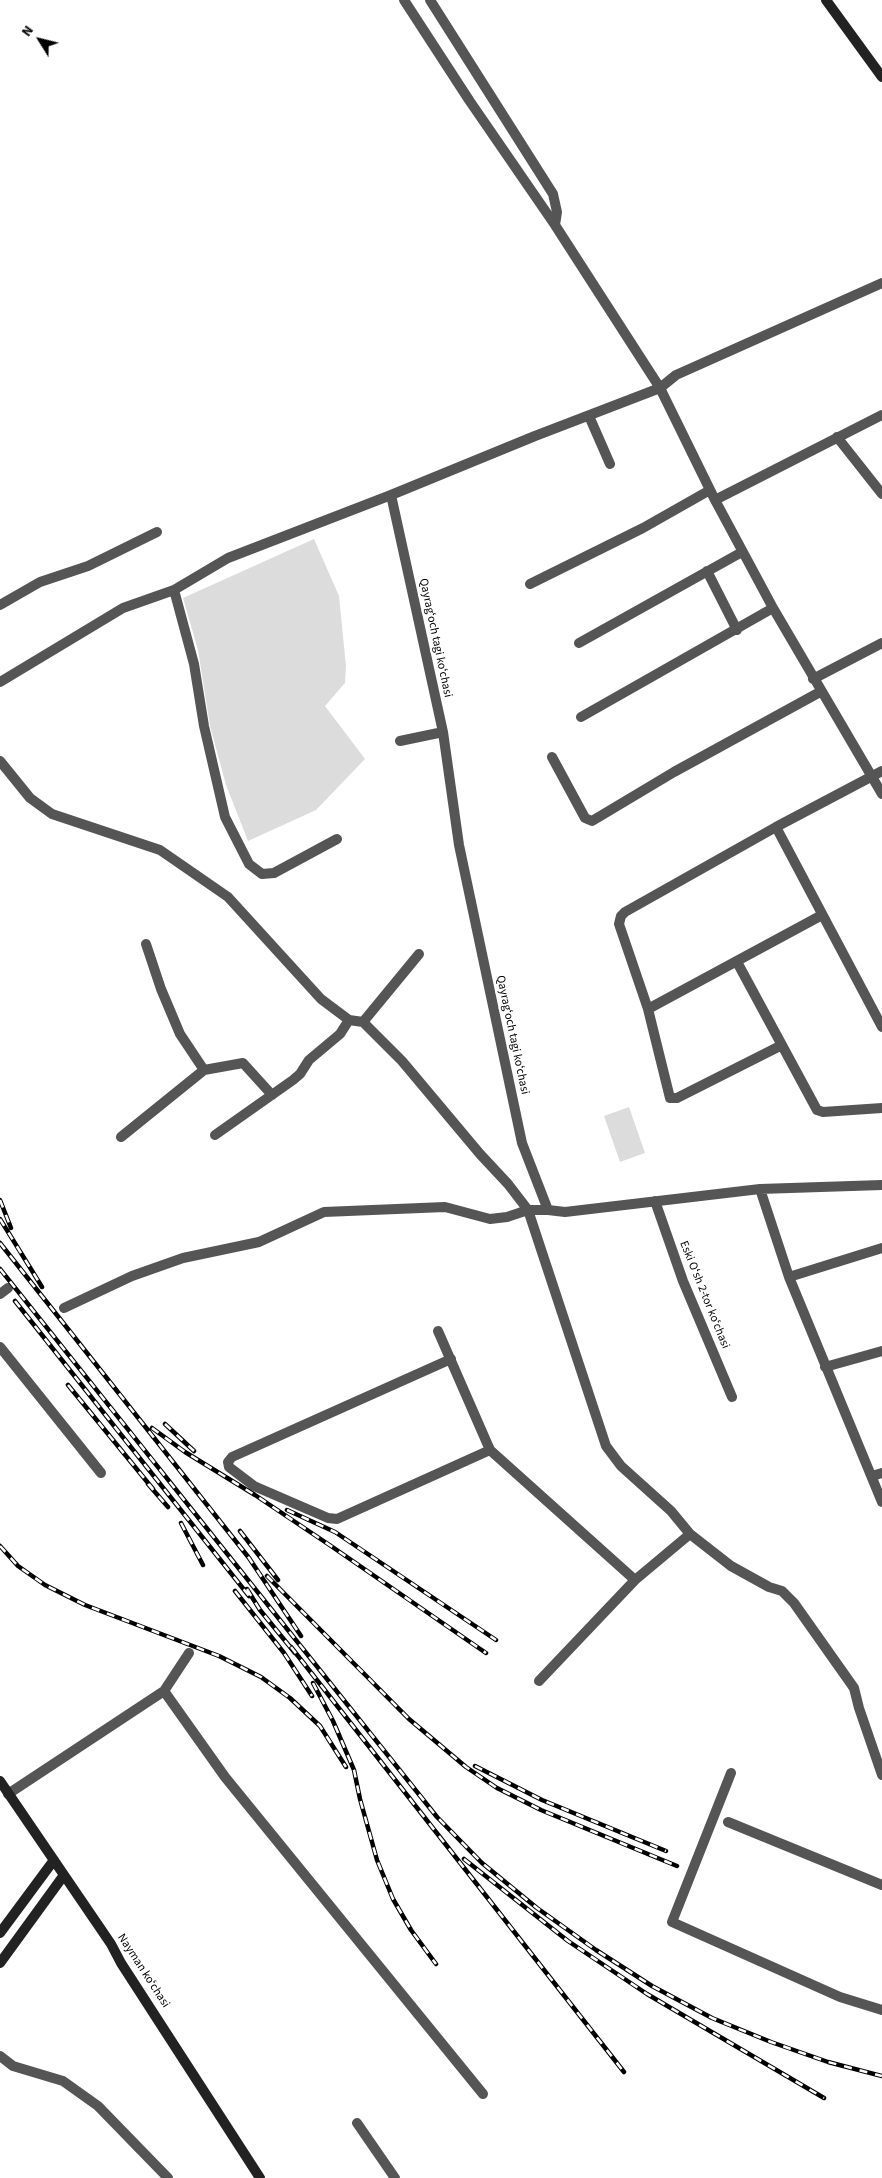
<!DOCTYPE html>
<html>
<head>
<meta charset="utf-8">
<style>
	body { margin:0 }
	#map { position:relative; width:882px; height:2178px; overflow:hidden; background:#fff; font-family:"Source Sans 3",sans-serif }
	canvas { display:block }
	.north { position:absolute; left:15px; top:15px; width:50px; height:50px; -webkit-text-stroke:4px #fff; paint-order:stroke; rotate:306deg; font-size:14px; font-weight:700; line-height:20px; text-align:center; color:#000 }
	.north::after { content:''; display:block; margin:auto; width:18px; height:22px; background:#000; clip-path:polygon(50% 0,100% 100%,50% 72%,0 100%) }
</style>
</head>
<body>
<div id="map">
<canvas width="882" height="2178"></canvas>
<div class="north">N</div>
</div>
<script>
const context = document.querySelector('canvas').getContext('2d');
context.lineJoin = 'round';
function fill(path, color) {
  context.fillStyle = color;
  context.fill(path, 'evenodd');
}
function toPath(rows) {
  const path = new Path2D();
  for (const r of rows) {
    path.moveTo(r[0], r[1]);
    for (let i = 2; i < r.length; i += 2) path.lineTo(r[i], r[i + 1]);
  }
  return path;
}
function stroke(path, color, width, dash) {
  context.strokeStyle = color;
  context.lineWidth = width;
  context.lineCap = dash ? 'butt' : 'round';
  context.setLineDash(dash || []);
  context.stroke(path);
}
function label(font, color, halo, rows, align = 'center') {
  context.font = font + ' "Source Sans 3",sans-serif';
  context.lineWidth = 4.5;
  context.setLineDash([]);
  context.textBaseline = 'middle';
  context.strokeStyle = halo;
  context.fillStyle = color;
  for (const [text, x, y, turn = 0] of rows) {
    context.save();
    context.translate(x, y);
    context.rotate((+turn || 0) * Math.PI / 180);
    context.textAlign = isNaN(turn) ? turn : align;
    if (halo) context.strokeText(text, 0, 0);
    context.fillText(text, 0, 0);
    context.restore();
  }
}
const green = toPath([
	[314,539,339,596,346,666,345,683,325,706,365,759,316,810,248,841,226,785,210,726,198,650,183,598],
	[629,1107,645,1153,620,1162,604,1116]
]);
const minor = toPath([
	[404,0,469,100,555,225,660,388,715,500,773,608,882,794],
	[430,0,553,194,557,212,555,225],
	[589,416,610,464],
	[837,437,882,494],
	[391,495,535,436,660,388,676,375,882,283],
	[715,500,882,415],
	[707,571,737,630],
	[530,584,643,528,710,490],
	[174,590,194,664,204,726,225,817,249,864,262,874,274,873,337,839],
	[0,605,40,582,88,566,157,532],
	[579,643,742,552],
	[813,679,882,643],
	[0,682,123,608,174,590,228,558,391,495,443,732,459,845,522,1143,548,1210],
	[581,717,773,608],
	[400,741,443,732],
	[552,757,585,818,592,821,674,772,820,692],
	[0,761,30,798,52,814,160,850,228,897,321,999,349,1020,363,1022,402,1061,480,1154,508,1184,528,1210,606,1446,621,1466,671,1511,690,1534,731,1566,769,1587,782,1591,794,1603,854,1688,859,1708,882,1775],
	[882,771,776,827,882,1027],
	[776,827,625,912,621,916,619,924,648,1009,670,1098,677,1098,782,1045],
	[146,944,161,989,180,1034,204,1070],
	[737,962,817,1110,823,1112,882,1108],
	[648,1009,822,915],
	[363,1022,419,954],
	[215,1135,293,1080,300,1074,309,1060,340,1034,349,1020],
	[121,1137,204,1070,243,1063,272,1095],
	[760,1189,789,1277,882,1502],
	[655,1201,683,1281,732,1397],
	[789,1277,882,1248],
	[0,1294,8,1288],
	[64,1308,132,1276,183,1258,259,1242,324,1212,445,1207,490,1219,507,1217,528,1210,548,1210,565,1212,760,1189,882,1185],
	[438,1331,490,1450,635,1580],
	[0,1347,101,1473],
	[451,1359,232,1457,228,1462,229,1467,254,1486,328,1518,337,1519,490,1450],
	[825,1367,882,1351],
	[872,1476,882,1473],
	[539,1681,635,1580,690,1534],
	[164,1691,189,1653],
	[731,1773,672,1922,840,1997,882,2010],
	[8,1794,164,1691,225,1777,483,2094],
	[728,1822,882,1885],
	[0,2056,13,2066,63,2081,98,2106,168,2178],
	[357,2123,395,2178]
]);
const secondary = toPath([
	[826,0,882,77],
	[0,1781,111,1944,121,1963,260,2178],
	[0,1933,54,1860],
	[0,1963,64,1875]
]);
const rail = toPath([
	[0,1200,11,1228],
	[0,1219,42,1287],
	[0,1243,249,1558,301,1636],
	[0,1269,437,1817,482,1863,537,1908,596,1950,652,1986,712,2018,771,2042,828,2062,882,2076],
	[15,1301,249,1596],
	[68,1385,153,1489],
	[165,1424,194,1451],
	[152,1428,185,1452,255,1495,331,1546,486,1653],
	[148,1484,168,1507],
	[287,1510,335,1532,496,1640],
	[181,1523,203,1565],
	[240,1531,278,1580],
	[0,1546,18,1566,45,1585,85,1605,219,1656,261,1677,290,1698,320,1726,346,1767],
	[267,1576,409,1719,466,1767,497,1788,541,1810,677,1866],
	[247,1589,260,1610,295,1653],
	[235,1591,284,1653,312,1696],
	[291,1647,624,2072],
	[313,1683,333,1721,354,1770,360,1799,377,1860,393,1899,411,1930,436,1964],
	[475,1766,542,1800,666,1851],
	[464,1859,568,1941,647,1994,824,2098]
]);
const streetNames = [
	["Qayragʻoch tagi koʻchasi",435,638,78],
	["Qayragʻoch tagi koʻchasi",512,1035,78],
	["Eski Oʻsh 2-tor koʻchasi",704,1295,68],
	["Nayman koʻchasi",143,1971,57]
];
fill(green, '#dcdcdc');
stroke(minor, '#555', 10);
stroke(secondary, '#222', 10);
stroke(rail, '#000', 4.5);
stroke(rail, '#fff', 2.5, [8]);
label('12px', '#000', '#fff', streetNames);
</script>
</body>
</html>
